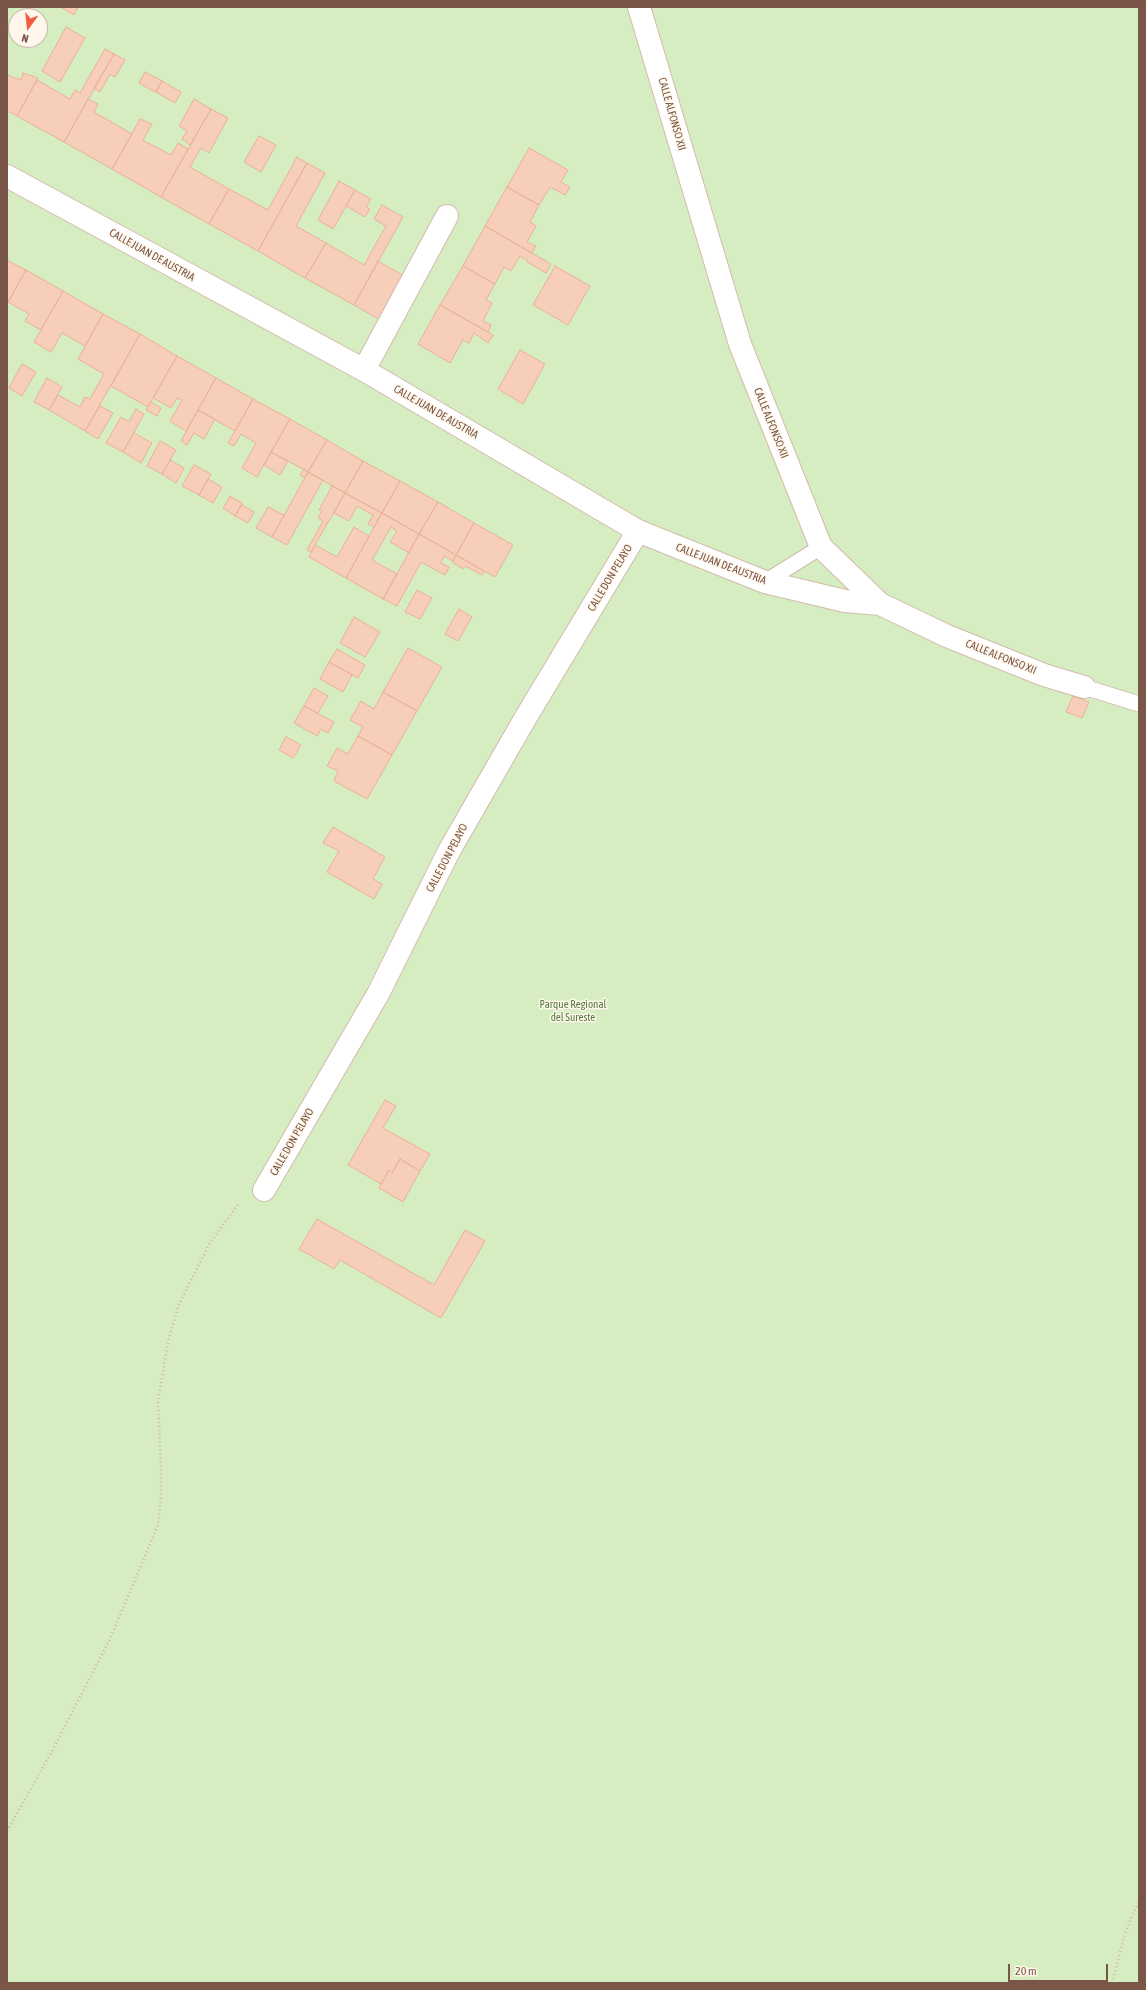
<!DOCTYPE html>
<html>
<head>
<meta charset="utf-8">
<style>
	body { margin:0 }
	#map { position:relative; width:1146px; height:1990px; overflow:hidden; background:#fef2e4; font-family:"Asap Condensed",sans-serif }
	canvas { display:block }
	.frame { position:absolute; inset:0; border:8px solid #795647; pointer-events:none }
	.north { position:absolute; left:8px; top:8px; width:40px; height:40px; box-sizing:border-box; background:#fff7ec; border:1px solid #c9b7aa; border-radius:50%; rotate:195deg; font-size:11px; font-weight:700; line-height:16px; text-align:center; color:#795647 }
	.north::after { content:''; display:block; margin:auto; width:14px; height:18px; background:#f25c3f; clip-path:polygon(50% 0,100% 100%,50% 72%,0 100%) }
	.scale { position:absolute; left:1008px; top:1964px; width:100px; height:18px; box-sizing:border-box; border:2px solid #795647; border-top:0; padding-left:5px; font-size:12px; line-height:14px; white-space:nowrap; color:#795647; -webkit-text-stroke:3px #fff7ec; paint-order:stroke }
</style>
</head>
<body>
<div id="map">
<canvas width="1146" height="1990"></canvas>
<div class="frame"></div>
<div class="north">N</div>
<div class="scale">20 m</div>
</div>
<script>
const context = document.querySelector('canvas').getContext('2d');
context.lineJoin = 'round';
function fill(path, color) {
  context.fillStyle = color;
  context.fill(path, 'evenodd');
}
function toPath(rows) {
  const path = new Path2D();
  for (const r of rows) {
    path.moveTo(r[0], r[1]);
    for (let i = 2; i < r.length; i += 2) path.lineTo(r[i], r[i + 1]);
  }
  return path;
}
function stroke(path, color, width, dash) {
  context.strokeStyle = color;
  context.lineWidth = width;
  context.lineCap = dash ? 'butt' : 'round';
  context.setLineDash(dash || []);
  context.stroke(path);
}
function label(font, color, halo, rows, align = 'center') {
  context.font = font + ' "Asap Condensed",sans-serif';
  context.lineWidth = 3;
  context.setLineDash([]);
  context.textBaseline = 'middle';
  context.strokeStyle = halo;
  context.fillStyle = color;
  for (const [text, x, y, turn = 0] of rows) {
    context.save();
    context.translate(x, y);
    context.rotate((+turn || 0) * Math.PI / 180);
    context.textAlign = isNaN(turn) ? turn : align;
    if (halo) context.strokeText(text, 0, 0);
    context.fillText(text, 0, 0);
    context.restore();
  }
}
const green = toPath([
	[7,7,1139,7,1139,1983,7,1983],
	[16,16,40,16,40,40,16,40]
]);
const building = toPath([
	[60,7,78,7,74,15,60,7],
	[66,27,85,38,60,82,42,71,66,27],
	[105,49,114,54,64,142,17,116,37,80,70,99,75,90,80,93,105,49],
	[114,54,125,60,115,77,110,74,100,92,94,88,114,54],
	[145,72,162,81,155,92,139,83,145,72],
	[23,73,38,78,17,116,7,111,7,75,21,80,23,73],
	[162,81,181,92,175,103,156,92,162,81],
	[88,99,98,104,94,112,132,134,112,169,64,142,88,99],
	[194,99,211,109,190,145,182,139,187,131,179,126,194,99],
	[211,109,228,118,209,153,201,148,190,167,229,189,209,224,161,197,211,109],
	[140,119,152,124,143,140,171,155,178,143,188,149,161,197,112,169,140,119],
	[259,136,276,145,261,172,244,162,259,136],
	[529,148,568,170,561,182,570,187,565,195,550,187,539,205,507,187,529,148],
	[297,157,307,163,258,251,209,224,229,189,268,210,297,157],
	[307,163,325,173,296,226,326,243,305,278,258,251,307,163],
	[339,181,355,190,333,229,318,220,339,181],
	[507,187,539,205,530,222,536,226,527,242,536,246,532,253,485,226,507,187],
	[355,190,371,199,366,207,370,209,365,217,346,206,355,190],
	[382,205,403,217,354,305,305,278,326,243,364,265,386,226,374,219,382,205],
	[485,226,551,264,546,273,527,262,528,261,520,256,511,271,504,267,495,284,463,266,485,226],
	[7,260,26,270,7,304,7,260],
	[378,261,404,276,380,320,354,305,378,261],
	[463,266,495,284,486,300,492,303,483,321,491,325,488,332,440,305,463,266],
	[555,266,590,286,568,325,533,305,555,266],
	[26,270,63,291,41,330,25,321,29,314,8,302,26,270],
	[63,291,103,314,85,346,62,333,51,352,34,342,63,291],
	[440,305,493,335,488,343,474,333,469,343,463,340,450,363,418,344,440,305],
	[103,314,140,334,85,431,49,410,58,395,80,407,85,397,90,399,104,374,78,359,103,314],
	[140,334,177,356,148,407,111,386,140,334],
	[520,350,545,364,523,404,498,389,520,350],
	[177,356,216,378,186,431,170,421,182,400,177,398,171,408,153,398,177,356],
	[22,364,36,372,22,396,9,388,22,364],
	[47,378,62,387,49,410,34,402,47,378],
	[216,378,253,399,235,431,198,410,216,378],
	[253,399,290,419,257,477,242,468,256,443,241,434,234,446,228,443,253,399],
	[151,402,161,408,157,416,146,410,151,402],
	[100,406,113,413,98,439,85,431,100,406],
	[136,409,144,414,123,452,106,443,121,417,129,422,136,409],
	[198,410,215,419,204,439,194,433,187,445,181,441,198,410],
	[290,419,327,440,308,472,271,452,290,419],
	[134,433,152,443,141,463,123,452,134,433],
	[327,440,363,461,345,493,308,472,327,440],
	[160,441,176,450,162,474,147,466,160,441],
	[271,452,288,461,280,475,264,465,271,452],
	[170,460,184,468,176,483,162,474,170,460],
	[363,461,400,481,382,513,345,493,363,461],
	[194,465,211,474,199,495,182,486,194,465],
	[304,469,308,472,305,478,300,475,304,469],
	[308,472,323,480,287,545,272,537,308,472],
	[208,479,222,487,213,503,199,495,208,479],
	[400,481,438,502,419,534,382,513,400,481],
	[332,486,345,493,311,552,307,550,323,521,318,518,322,511,319,510,332,486],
	[345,493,382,513,374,527,368,524,373,515,357,506,349,521,334,513,345,493],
	[230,496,242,503,235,516,223,508,230,496],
	[438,502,474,523,456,555,419,534,438,502],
	[242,505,254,512,248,523,235,516,242,505],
	[268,507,284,515,272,537,256,528,268,507],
	[382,513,419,534,409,553,390,542,397,531,391,527,372,560,397,574,383,599,346,578,382,513],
	[474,523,513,545,495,577,456,555,474,523],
	[354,527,369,536,346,578,309,557,315,545,337,557,354,527],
	[419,534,456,555,453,561,444,556,441,563,449,567,445,575,421,562,397,606,383,599,419,534],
	[456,555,484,571,482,575,465,566,463,569,452,562,456,555],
	[417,590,432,598,420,619,405,612,417,590],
	[459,609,472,617,458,641,445,634,459,609],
	[354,617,380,632,365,657,340,643,354,617],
	[408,648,442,667,417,711,383,692,408,648],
	[337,649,365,665,358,678,329,662,337,649],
	[329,662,352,675,343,692,320,679,329,662],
	[314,688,328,696,318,713,304,706,314,688],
	[383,692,417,711,392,755,358,736,363,727,350,720,361,701,374,709,383,692],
	[1073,696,1089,702,1082,718,1066,712,1073,696],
	[304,706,334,722,328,733,321,729,317,736,294,723,304,706],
	[358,736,392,755,367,799,334,781,338,771,327,766,337,748,348,754,358,736],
	[286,737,301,745,293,758,279,750,286,737],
	[333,827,385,857,373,879,382,884,374,899,327,872,339,851,323,843,333,827],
	[385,1100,396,1106,383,1128,430,1154,420,1171,400,1159,392,1173,389,1170,381,1184,348,1165,385,1100],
	[400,1159,420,1171,403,1202,379,1188,389,1170,392,1173,400,1159],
	[317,1219,434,1285,465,1230,485,1241,441,1318,340,1260,334,1269,299,1249,317,1219]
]);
const path = toPath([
	[7,1831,52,1751,110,1639,158,1525,161,1499,161,1469,158,1401,168,1342,178,1307,192,1278,210,1243,239,1203],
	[1112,1983,1125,1933,1139,1901]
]);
const lane = toPath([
	[765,582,821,547],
	[1084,687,1139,704]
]);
const street = toPath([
	[639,7,740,344,821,547,880,604,947,636,1044,675,1084,687],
	[7,176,364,370,638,531,765,582,845,601,880,604],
	[364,370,447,216],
	[264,1190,378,994,449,851,526,717,638,531]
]);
const streetNames = [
	["CALLE ALFONSO XII",672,114,74],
	["CALLE JUAN DE AUSTRIA",152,255,29],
	["CALLE JUAN DE AUSTRIA",436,412,30],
	["CALLE ALFONSO XII",771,423,68],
	["CALLE JUAN DE AUSTRIA",721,564,21],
	["CALLE DON PELAYO",610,578,-59],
	["CALLE ALFONSO XII",1001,657,22],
	["CALLE DON PELAYO",447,858,-62],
	["CALLE DON PELAYO",292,1142,-60]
];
const parkNames = [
	["Parque Regional",573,1005],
	["del Sureste",573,1018]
];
fill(green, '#d6edc1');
fill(building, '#f6ceba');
stroke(building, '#eab298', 1);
stroke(lane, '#d3bbac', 17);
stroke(street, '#d3bbac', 24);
stroke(path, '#dbb19c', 2.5, [1, 3]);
stroke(lane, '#fff', 15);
stroke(street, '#fff', 22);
label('11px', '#795647', '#fff7ec', streetNames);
label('11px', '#527a3c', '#fff7ec', parkNames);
</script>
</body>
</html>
